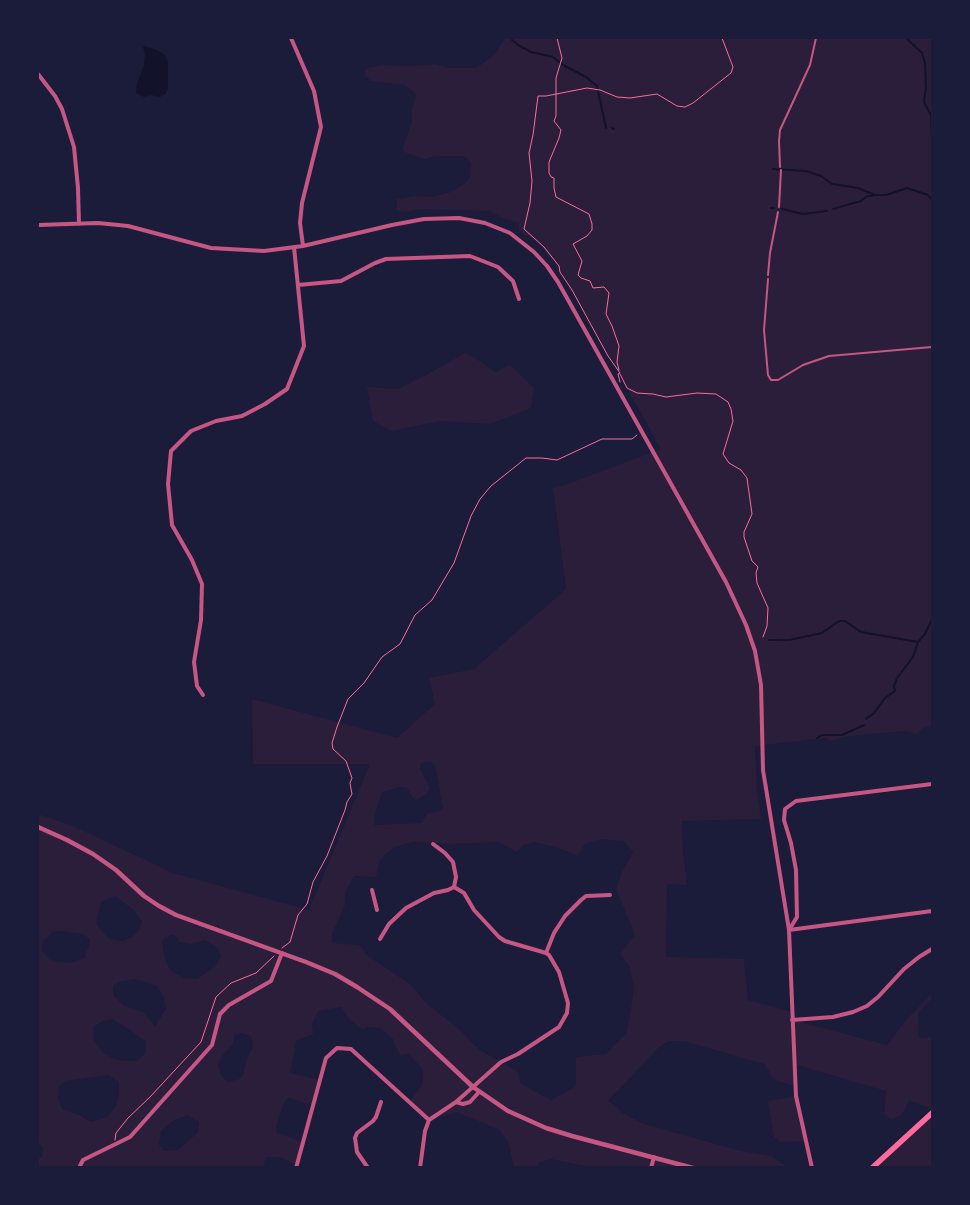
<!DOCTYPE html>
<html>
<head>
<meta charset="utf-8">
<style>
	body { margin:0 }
	#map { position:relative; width:970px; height:1205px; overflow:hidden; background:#1b1b3a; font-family:"DM Sans",sans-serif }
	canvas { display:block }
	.frame { position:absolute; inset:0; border:39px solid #1b1b3a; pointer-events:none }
</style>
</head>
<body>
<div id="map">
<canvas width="970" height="1205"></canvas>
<div class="frame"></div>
</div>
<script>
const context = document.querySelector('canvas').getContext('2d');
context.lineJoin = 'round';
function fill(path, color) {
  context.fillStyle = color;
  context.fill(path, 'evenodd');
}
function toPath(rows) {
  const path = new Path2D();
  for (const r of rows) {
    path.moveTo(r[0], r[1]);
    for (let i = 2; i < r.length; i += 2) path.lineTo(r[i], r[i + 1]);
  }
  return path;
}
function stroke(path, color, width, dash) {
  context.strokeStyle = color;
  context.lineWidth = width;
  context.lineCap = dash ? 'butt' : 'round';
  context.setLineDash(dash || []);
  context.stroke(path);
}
const green = toPath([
	[505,38,932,38,932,726,923,728,917,734,905,731,849,736,830,741,826,738,755,746,757,792,761,819,682,821,683,853,687,885,667,884,666,957,744,959,748,1000,792,1012,792,1020,887,1045,908,1018,932,994,932,998,919,1012,918,1015,919,1038,932,1037,932,1109,909,1100,902,1115,891,1119,884,1114,886,1091,794,1064,795,1086,772,1079,769,1071,764,1064,684,1041,669,1041,659,1047,608,1101,615,1105,621,1112,644,1124,741,1151,771,1156,788,1167,595,1168,551,1159,540,1162,537,1167,514,1167,508,1141,498,1129,456,1112,429,1120,409,1102,422,1085,423,1070,408,1053,400,1056,393,1039,380,1028,368,1027,362,1029,349,1019,341,1007,318,1011,312,1024,313,1034,296,1041,290,1073,320,1080,313,1105,289,1098,285,1100,276,1126,277,1133,303,1142,297,1165,280,1157,266,1157,263,1168,38,1167,38,1158,42,1158,43,1148,38,1141,38,814,73,826,173,873,309,910,370,764,253,764,252,699,397,738,435,704,429,678,474,669,566,589,553,488,565,485,661,449,561,271,539,244,519,230,519,223,505,219,489,211,421,209,404,212,396,211,397,199,416,196,432,197,448,193,455,190,465,183,470,177,471,164,466,157,461,156,436,156,424,159,404,152,403,148,404,144,412,121,412,109,416,97,415,93,405,85,371,81,365,76,365,71,368,68,383,65,408,66,436,64,447,68,475,68,482,64,495,54],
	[430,762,435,765,443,808,438,811,427,814,421,823,374,825,374,818,382,792,400,787,407,788,413,798,417,800,427,793,430,788,420,769,421,763],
	[602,839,624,841,633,852,622,872,616,889,635,935,620,954,629,966,634,989,629,1020,626,1034,606,1054,576,1057,576,1086,551,1100,521,1084,517,1071,478,1049,459,1029,427,1004,410,984,368,956,359,945,332,943,332,934,345,905,345,893,354,876,376,877,380,860,394,847,413,842,452,844,498,842,517,852,523,845,535,842,558,848,578,856,585,844],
	[115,896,135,911,142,922,139,930,132,937,123,941,109,939,96,924,101,902],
	[61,931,82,934,90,939,89,946,84,958,72,963,58,962,49,959,42,950,43,941,52,932],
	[173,935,176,936,180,942,190,944,205,940,217,947,221,956,216,966,197,979,185,978,172,972,166,963,162,942,165,937],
	[135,979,157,986,164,997,166,1009,155,1026,143,1012,124,1006,113,995,113,986,119,982],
	[113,1019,146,1041,146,1052,137,1061,117,1060,103,1053,94,1041,93,1027,103,1021],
	[241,1033,251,1036,253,1046,247,1059,242,1078,229,1082,222,1077,218,1065,224,1053,233,1044,234,1036],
	[108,1075,119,1082,119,1094,115,1108,107,1117,91,1122,81,1116,62,1109,58,1099,59,1086,65,1081],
	[187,1115,199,1122,198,1132,178,1150,165,1151,159,1145,161,1131,173,1121],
	[465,353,477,359,495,372,510,365,534,388,531,408,490,424,440,421,392,431,373,421,367,387,398,389,428,374],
	[796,1096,805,1141,781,1142,774,1137,768,1101],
	[932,1114,932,1167,872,1167]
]);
const water = toPath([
	[146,45,146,47,152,48,164,54,168,62,168,89,165,94,160,97,151,95,144,97,136,93,137,84,144,65,145,54,143,47]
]);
const stream = toPath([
	[906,38,922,53,925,63,926,87,924,102,931,115,932,137],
	[512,40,518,45,531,52,553,57,563,65,586,77,597,86,606,128],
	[612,128,614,129],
	[773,169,806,171,821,176,832,184,858,188,875,195,886,195,907,188,928,195,932,200],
	[771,208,774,208],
	[782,209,803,214,827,211],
	[833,209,861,201,867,196,873,196],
	[769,640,789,640,822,633,839,621,845,621,861,632,918,642],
	[866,719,874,713,885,698,895,691,894,686,897,678,913,657,918,642,925,634,932,619],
	[817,738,822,735,842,735,864,725]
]);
const path = toPath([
	[557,38,562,58,556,78,556,116,554,121,561,130,559,138,549,162,549,173,551,177,554,178,554,188,556,197,589,214,592,224,592,230,587,236,573,244,582,261,578,275,581,278,590,281,593,288,604,287,609,293,606,314,612,326,619,346,617,362,619,370],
	[620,374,627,388,637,393,653,394,666,397,697,393,716,394,728,402,731,409,733,421,723,454,729,463,741,470,747,478,752,514,744,532,744,537,752,561,758,567,756,573,757,583,768,608,767,626,763,637],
	[620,382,618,374,620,373,608,356,572,290,560,272,559,266,544,247,524,229,530,203,532,181,529,153,533,135,538,96,546,96,587,88,600,90,617,97,630,98,657,94,677,106,685,107,693,103,731,73,733,67,722,38],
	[282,948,290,942,298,915,307,904,313,882,327,856,345,810,347,802,352,794,350,783,352,778,346,761,333,749,332,743,337,727,348,699,364,683,382,657,400,644,415,615,432,600,454,563,471,516,480,499,491,486,526,458,542,458,557,460,602,439,632,439,637,435],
	[115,1140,116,1133,128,1118,150,1097,201,1042,216,997,231,983,256,973,274,956]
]);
const service = toPath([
	[780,167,779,141,780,130,810,65,816,38],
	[779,207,781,170],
	[768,275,770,253,778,212],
	[768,279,764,330,768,375,771,380,778,380,803,365,829,356,932,347]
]);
const minor = toPath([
	[291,38,314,91,321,127,302,203,300,223,303,246],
	[38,74,55,96,62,109,74,147,78,188,79,224],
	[38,225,98,223,128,226,211,248,264,251,303,246,392,225,424,219,459,218,485,223,510,233,534,252,547,266,558,282,726,582,746,625,755,651,761,685,763,770,789,930,796,1096,812,1168],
	[298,285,341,281,375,263,386,259,470,256,498,267,513,281,519,299],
	[203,695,197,686,194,662,201,620,202,584,192,560,172,525,168,484,171,451,191,431,216,421,242,416,265,404,287,389,304,346,294,247],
	[433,844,445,853,453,862,456,877,454,887],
	[372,890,377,910],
	[789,930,797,917,796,870,791,843,784,820,785,809,796,801,932,784],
	[789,930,932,911],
	[380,939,389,924,406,908,434,893,448,890,454,887],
	[546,953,554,933,565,916,581,900,586,896,610,895],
	[792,1020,833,1017,853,1012,867,1006,878,997,904,969,919,957,932,949],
	[456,1102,463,1104,470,1102,479,1092],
	[79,1168,83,1160,130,1137,212,1045,220,1014,229,1005,271,981,282,953],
	[296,1168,326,1058,337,1048,351,1049,429,1120],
	[368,1168,357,1152,355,1138,357,1133,373,1121,376,1117,381,1102],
	[420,1168,425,1131,429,1120,456,1102,501,1062,518,1054,559,1027,567,1013,568,1003,559,972,549,955,546,953,505,941,499,937,474,910,464,893,454,887],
	[651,1168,654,1157]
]);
const tertiary = toPath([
	[38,827,67,840,93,854,116,870,144,896,159,906,176,915,306,962,335,974,357,987,390,1009,473,1087,508,1111,546,1128,572,1136,693,1168]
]);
const primary = toPath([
	[872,1168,932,1113]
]);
fill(green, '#2a1e3b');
fill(water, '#12122b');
stroke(stream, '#12122b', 2);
stroke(path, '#ff6b9d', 1);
stroke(service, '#c65784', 2);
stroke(minor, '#c65784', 4);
stroke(tertiary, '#c65784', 4.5);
stroke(primary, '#ff6b9d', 5.5);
</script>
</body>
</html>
